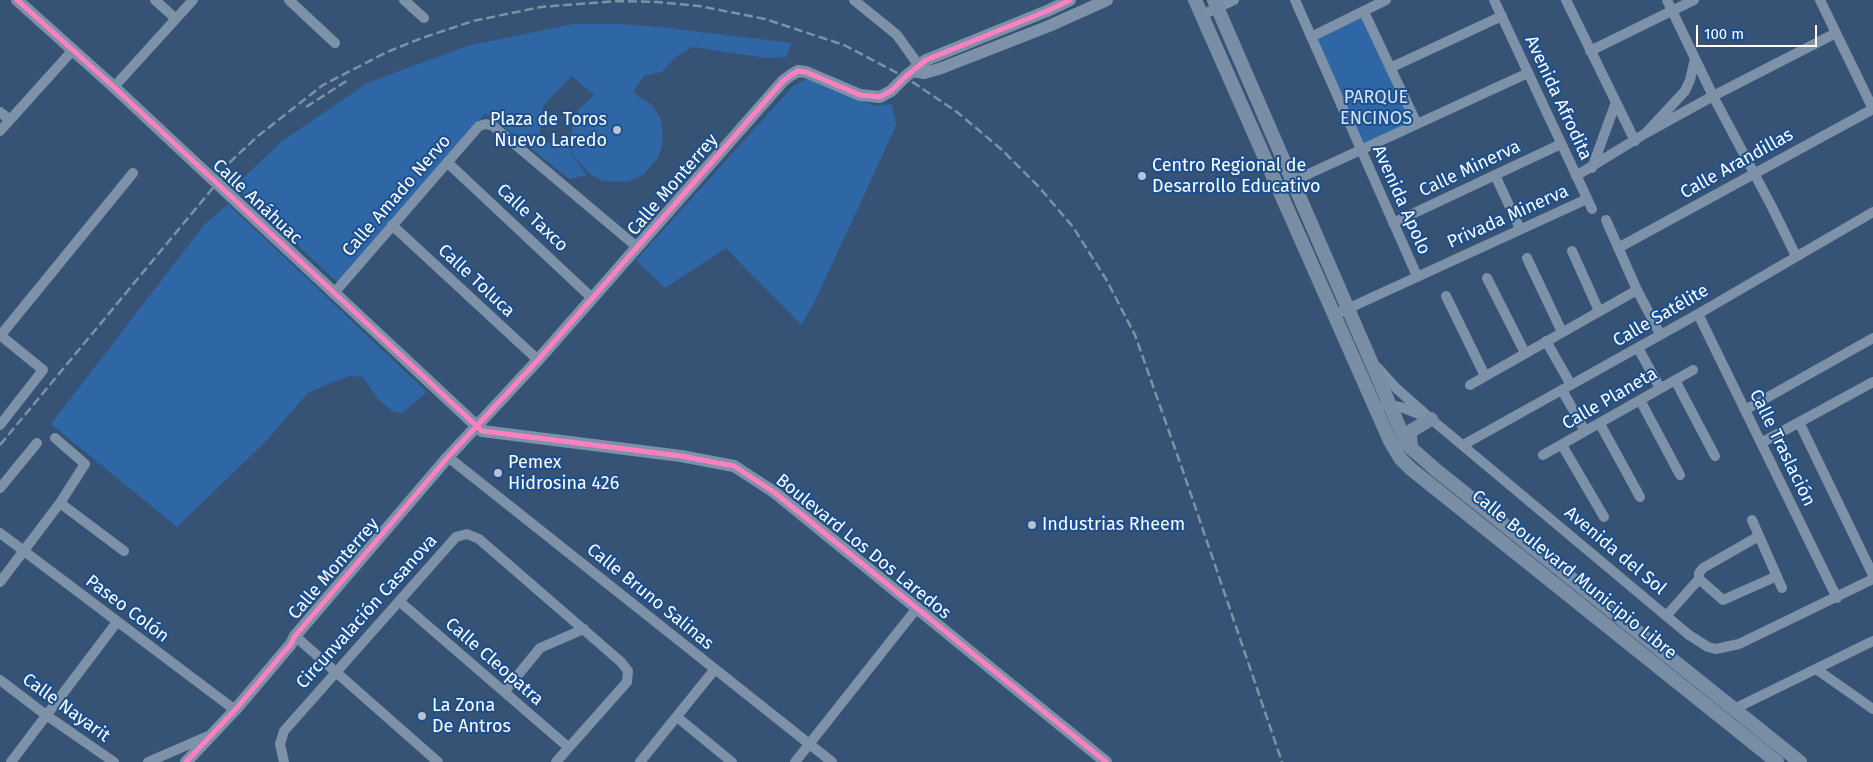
<!DOCTYPE html>
<html>
<head>
<meta charset="utf-8">
<style>
	body { margin:0 }
	#map { position:relative; width:1873px; height:762px; overflow:hidden; background:#365274; font-family:"Fira Sans",sans-serif }
	canvas { display:block }
	.scale { position:absolute; left:1696px; top:25px; width:121px; height:22px; box-sizing:border-box; border:2px solid #fff; border-top:0; padding-left:6px; font-size:15px; line-height:18px; white-space:nowrap; color:#fff; -webkit-text-stroke:4px #1b4f8f; paint-order:stroke }
</style>
</head>
<body>
<div id="map">
<canvas width="1873" height="762"></canvas>
<div class="scale">100 m</div>
</div>
<script>
const context = document.querySelector('canvas').getContext('2d');
context.lineJoin = 'round';
function fill(path, color) {
  context.fillStyle = color;
  context.fill(path, 'evenodd');
}
function toPath(rows) {
  const path = new Path2D();
  for (const r of rows) {
    path.moveTo(r[0], r[1]);
    for (let i = 2; i < r.length; i += 2) path.lineTo(r[i], r[i + 1]);
  }
  return path;
}
function stroke(path, color, width, dash) {
  context.strokeStyle = color;
  context.lineWidth = width;
  context.lineCap = dash ? 'butt' : 'round';
  context.setLineDash(dash || []);
  context.stroke(path);
}
function label(font, color, halo, rows, align = 'center') {
  context.font = font + ' "Fira Sans",sans-serif';
  context.lineWidth = 4;
  context.setLineDash([]);
  context.textBaseline = 'middle';
  context.strokeStyle = halo;
  context.fillStyle = color;
  for (const [text, x, y, turn = 0] of rows) {
    context.save();
    context.translate(x, y);
    context.rotate((+turn || 0) * Math.PI / 180);
    context.textAlign = isNaN(turn) ? turn : align;
    if (halo) context.strokeText(text, 0, 0);
    context.fillText(text, 0, 0);
    context.restore();
  }
}
const green = toPath([
	[1364,12,1417,124,1361,150,1311,37],
	[573,24,621,24,660,27,792,43,786,57,767,58,692,47,676,57,662,72,644,76,633,92,652,105,661,119,663,142,658,158,643,175,627,182,603,181,590,174,574,157,570,141,574,118,579,109,594,95,572,76,543,106,539,140,571,149,573,157,587,175,570,179,485,113,340,285,235,186,281,142,367,83,467,46],
	[807,79,875,106,892,104,896,126,815,301,801,325,726,248,665,288,636,260,793,86],
	[228,204,427,392,402,413,392,411,378,399,363,377,350,376,330,383,308,393,266,441,177,527,51,424,204,225]
]);
const minor = toPath([
	[155,0,176,19],
	[289,0,335,43],
	[404,0,424,18],
	[854,0,897,35,922,70],
	[1295,0,1417,276],
	[1494,0,1592,209],
	[1566,0,1635,141],
	[1667,0,1713,96,1772,207,1796,256],
	[1820,0,1873,109],
	[1364,12,1417,124],
	[1202,15,1234,0],
	[1311,37,1386,0],
	[1590,51,1694,0],
	[1390,68,1502,16],
	[114,87,193,0],
	[0,112,10,120],
	[0,131,72,51],
	[1646,133,1713,96,1836,33],
	[448,163,592,298],
	[1592,168,1616,102],
	[1495,175,1520,229],
	[1576,176,1646,133,1685,91,1690,80,1695,59],
	[1278,188,1528,73],
	[1606,220,1637,290,1660,334],
	[1393,223,1561,144],
	[392,225,538,360],
	[1618,248,1873,109],
	[1572,251,1599,311],
	[1527,258,1562,332],
	[1487,278,1525,353],
	[334,293,479,126,486,124,493,126,637,247],
	[1446,296,1485,376],
	[1698,314,1837,598],
	[1334,315,1587,199],
	[0,335,43,370,0,425],
	[0,336,133,173],
	[1546,341,1571,385],
	[1638,348,1660,388],
	[1377,367,1397,389,1431,419,1689,635,1708,647,1716,649,1739,644,1873,579],
	[1675,380,1715,456],
	[1470,385,1637,290],
	[1562,390,1585,431],
	[1640,400,1680,475],
	[1385,404,1404,408,1424,416],
	[1745,410,1873,338],
	[1799,422,1873,575],
	[1600,424,1640,497],
	[1761,443,1873,382],
	[1463,445,1698,314,1873,212],
	[1562,445,1604,517],
	[1543,455,1693,370],
	[448,457,832,762],
	[0,488,37,443],
	[60,503,124,551],
	[1752,520,1782,588],
	[0,533,235,710],
	[1699,579,1723,600,1777,576],
	[0,582,60,503,85,464,55,438],
	[399,601,568,747],
	[1667,615,1699,579,1699,573,1703,568,1759,536],
	[295,636,438,762],
	[1816,669,1873,709],
	[0,680,46,715,114,762],
	[504,692,540,648,584,629],
	[1734,709,1873,641],
	[677,717,732,762],
	[11,762,117,622],
	[148,762,208,736],
	[284,762,280,744,284,731,456,537,467,534,479,539,621,662,628,671,627,682,556,762],
	[640,762,715,669],
	[795,762,917,608]
]);
const tertiary = toPath([
	[17,0,114,87,482,431,681,456,734,466,774,492,1106,762],
	[913,71,924,73,939,69,1049,26,1107,0],
	[186,762,235,710,291,644,295,636,448,457,538,360,783,81,791,75,798,71,806,72,860,95,880,97,891,91,905,77,926,60,1047,11,1070,0]
]);
const secondary = toPath([
	[1195,0,1390,441,1400,458,1411,469,1777,762],
	[1214,0,1405,440,1411,448,1436,470,1800,762],
	[1411,447,1410,435,1411,431,1431,419]
]);
const rail = toPath([
	[306,107,348,80],
	[0,445,222,177,229,163,258,136,323,85,387,52,422,38,473,21,541,7,618,1,657,2,699,6,765,19,844,45,905,77,957,112,1001,149,1039,187,1073,227,1106,279,1135,335,1184,474,1282,762]
]);
const cycleway = toPath([
	[17,0,114,87,482,431,681,456,734,466,774,492,1106,762],
	[186,762,235,710,291,644,295,636,448,457,538,360,783,81,791,75,798,71,806,72,860,95,880,97,891,91,905,77,926,60,1047,11,1070,0]
]);
const markers = [
	[617,130,5,"#b9c2ce"],
	[1142,176,5,"#b9c2ce"],
	[498,473,5,"#b9c2ce"],
	[1032,525,5,"#b9c2ce"],
	[422,716,5,"#b9c2ce"]
];
const parkNames = [
	["PARQUE",1376,98],
	["ENCINOS",1376,119]
];
const streetNames = [
	["Avenida Afrodita",1558,98,65],
	["Calle Arandillas",1737,164,-29],
	["Calle Minerva",1470,169,-25],
	["Calle Monterrey",673,185,-49],
	["Calle Amado Nervo",397,196,-49],
	["Avenida Apolo",1401,200,66],
	["Calle Anáhuac",257,202,43],
	["Privada Minerva",1508,217,-24],
	["Calle Taxco",532,218,43],
	["Calle Toluca",476,281,43],
	["Calle Satélite",1661,316,-30],
	["Calle Planeta",1610,399,-30],
	["Calle Traslación",1782,448,64],
	["Boulevard Los Dos Laredos",863,547,39],
	["Avenida del Sol",1615,551,40],
	["Calle Monterrey",334,569,-49],
	["Calle Boulevard Municipio Libre",1574,575,39],
	["Calle Bruno Salinas",650,597,39],
	["Paseo Colón",127,609,37],
	["Circunvalación Casanova",367,612,-48],
	["Calle Cleopatra",494,662,41],
	["Calle Nayarit",66,708,36]
];
const poiNames = [
	["Plaza de Toros",607,120,"right"],
	["Nuevo Laredo",607,141,"right"],
	["Centro Regional de",1152,166],
	["Desarrollo Educativo",1152,187],
	["Pemex",508,463],
	["Hidrosina 426",508,484],
	["Industrias Rheem",1042,525],
	["La Zona",432,706],
	["De Antros",432,727]
];
fill(green, '#2f66a5');
stroke(minor, '#7d92a8', 10);
stroke(tertiary, '#7d92a8', 12);
stroke(secondary, '#798da4', 14);
stroke(rail, '#7e92a7', 2.5, [9, 4]);
stroke(cycleway, '#ff80c0', 5);
for (const [x, y, r, color] of markers) {
  const dot = new Path2D();
  dot.arc(x, y, r, 0, 2 * Math.PI);
  context.fillStyle = color;
  context.fill(dot);
  stroke(dot, '#1b4f8f', 2);
}
label('18px', '#cfe3fa', '#1b4f8f', parkNames);
label('18px', '#fff', '#1b4f8f', streetNames);
label('18px', '#fff', '#1b4f8f', poiNames, 'left');
</script>
</body>
</html>
